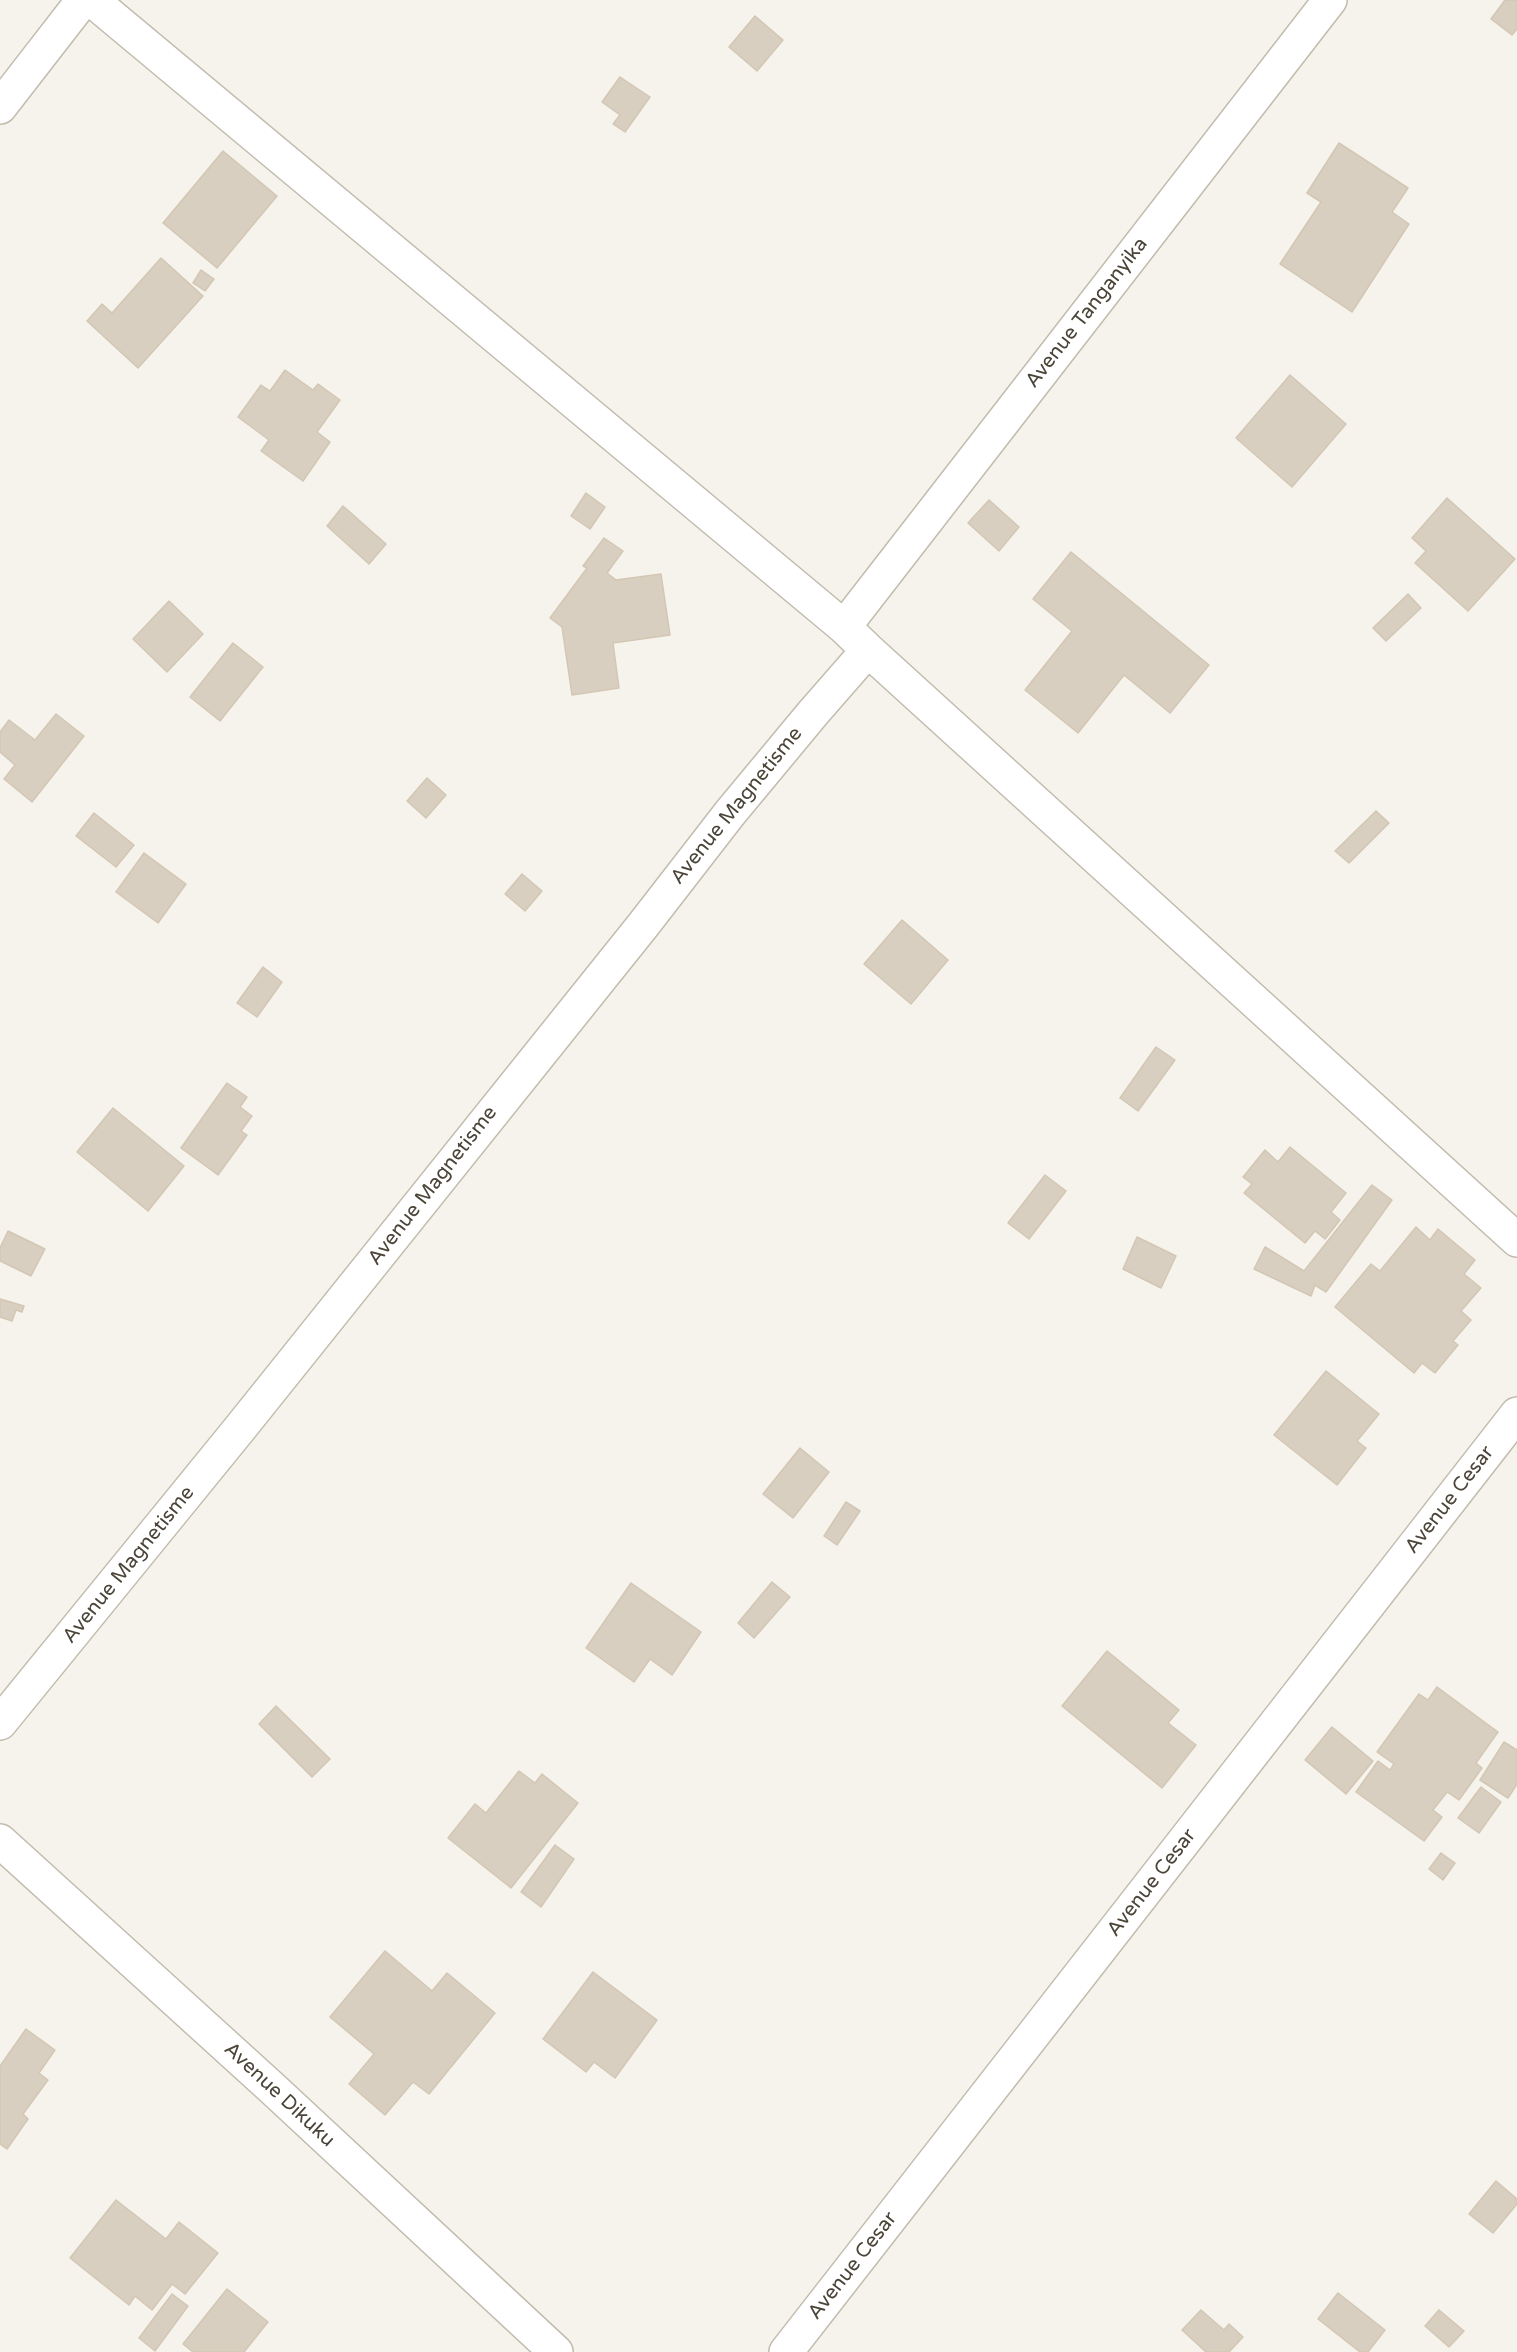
<!DOCTYPE html>
<html>
<head>
<meta charset="utf-8">
<style>
	body { margin:0 }
	canvas { display:block; background:#f6f3ec }
</style>
</head>
<body>
<canvas width="1517" height="2352"></canvas>
<script>
const context = document.querySelector('canvas').getContext('2d');
context.lineJoin = 'round';
function fill(path, color) {
  context.fillStyle = color;
  context.fill(path, 'evenodd');
}
function toPath(rows) {
  const path = new Path2D();
  for (const r of rows) {
    path.moveTo(r[0], r[1]);
    for (let i = 2; i < r.length; i += 2) path.lineTo(r[i], r[i + 1]);
  }
  return path;
}
function stroke(path, color, width, dash) {
  context.strokeStyle = color;
  context.lineWidth = width;
  context.lineCap = dash ? 'butt' : 'round';
  context.setLineDash(dash || []);
  context.stroke(path);
}
function label(font, color, halo, rows, align = 'center') {
  context.font = font + ' "Varela Round",sans-serif';
  context.lineWidth = 4.5;
  context.setLineDash([]);
  context.textBaseline = 'middle';
  context.strokeStyle = halo;
  context.fillStyle = color;
  for (const [text, x, y, turn = 0] of rows) {
    context.save();
    context.translate(x, y);
    context.rotate((+turn || 0) * Math.PI / 180);
    context.textAlign = isNaN(turn) ? turn : align;
    if (halo) context.strokeText(text, 0, 0);
    context.fillText(text, 0, 0);
    context.restore();
  }
}
const building = toPath([
	[1505,0,1517,0,1517,29,1512,35,1491,19,1505,0],
	[755,16,783,40,757,71,729,47,755,16],
	[620,77,650,97,625,132,613,124,620,115,602,102,620,77],
	[1339,143,1408,188,1392,212,1409,224,1352,312,1280,264,1321,202,1307,193,1339,143],
	[223,151,277,196,217,268,163,223,223,151],
	[161,258,203,296,138,368,87,321,102,304,112,313,161,258],
	[201,270,214,279,205,291,193,283,201,270],
	[285,370,313,390,318,384,340,400,317,432,330,442,303,481,261,451,269,440,238,417,261,385,270,391,285,370],
	[1290,375,1346,424,1292,487,1236,438,1290,375],
	[586,493,605,507,590,529,571,516,586,493],
	[1447,498,1515,559,1468,611,1415,563,1426,551,1412,538,1447,498],
	[989,500,1019,527,999,551,968,523,989,500],
	[343,506,386,544,369,564,327,526,343,506],
	[604,538,623,551,607,573,616,580,661,574,670,635,613,643,619,688,572,695,562,627,550,618,587,568,583,566,604,538],
	[1071,552,1209,665,1170,713,1124,675,1078,733,1025,690,1072,631,1033,599,1071,552],
	[1408,594,1421,608,1386,641,1373,628,1408,594],
	[169,601,203,634,167,672,133,639,169,601],
	[233,643,263,667,220,721,190,697,233,643],
	[56,714,84,736,32,802,4,779,15,765,0,752,0,732,9,720,35,740,56,714],
	[427,778,446,795,426,818,407,801,427,778],
	[1376,811,1389,823,1349,863,1335,851,1376,811],
	[94,813,134,845,116,867,76,836,94,813],
	[144,853,186,884,158,923,116,892,144,853],
	[522,874,542,891,525,911,505,894,522,874],
	[902,920,948,960,911,1004,864,964,902,920],
	[263,967,282,982,257,1017,237,1003,263,967],
	[1156,1047,1175,1060,1138,1111,1120,1098,1156,1047],
	[227,1083,247,1097,240,1107,252,1116,241,1131,247,1135,218,1175,181,1148,227,1083],
	[113,1108,184,1166,148,1211,77,1152,113,1108],
	[1290,1147,1346,1193,1331,1212,1340,1220,1325,1239,1315,1231,1305,1243,1244,1193,1252,1184,1243,1177,1265,1150,1278,1162,1290,1147],
	[1045,1175,1066,1191,1029,1239,1008,1223,1045,1175],
	[1372,1185,1392,1200,1326,1292,1315,1285,1311,1296,1254,1269,1265,1247,1304,1271,1372,1185],
	[1416,1227,1430,1240,1438,1229,1475,1260,1464,1274,1481,1288,1461,1311,1471,1320,1453,1341,1458,1345,1435,1373,1422,1363,1414,1373,1335,1307,1371,1264,1380,1271,1416,1227],
	[8,1231,45,1249,31,1276,0,1261,0,1248,8,1231],
	[1137,1237,1176,1256,1161,1288,1123,1269,1137,1237],
	[0,1299,24,1306,22,1312,16,1310,12,1321,0,1317,0,1299],
	[1326,1371,1379,1414,1357,1441,1366,1448,1337,1485,1274,1435,1326,1371],
	[800,1448,829,1472,793,1518,763,1494,800,1448],
	[846,1502,860,1511,837,1545,824,1536,846,1502],
	[772,1582,790,1597,754,1638,738,1623,772,1582],
	[631,1583,701,1632,672,1675,650,1659,634,1682,586,1648,631,1583],
	[1107,1651,1179,1710,1168,1723,1196,1745,1162,1788,1062,1706,1107,1651],
	[1437,1687,1498,1732,1476,1763,1482,1768,1459,1800,1447,1792,1433,1810,1442,1817,1424,1841,1356,1792,1378,1761,1390,1770,1394,1764,1377,1752,1419,1694,1428,1700,1437,1687],
	[276,1706,330,1759,312,1777,259,1724,276,1706],
	[1332,1727,1373,1761,1346,1794,1305,1760,1332,1727],
	[1504,1742,1517,1750,1517,1784,1508,1798,1480,1780,1504,1742],
	[519,1771,535,1783,542,1774,578,1803,511,1888,448,1838,475,1804,486,1813,519,1771],
	[1481,1787,1501,1802,1479,1833,1458,1818,1481,1787],
	[555,1845,574,1859,541,1907,521,1892,555,1845],
	[1441,1853,1455,1863,1443,1880,1429,1869,1441,1853],
	[385,1951,432,1991,447,1973,495,2013,429,2094,413,2082,385,2115,349,2084,374,2054,330,2017,385,1951],
	[593,1972,657,2020,615,2078,594,2062,586,2072,543,2039,593,1972],
	[26,2029,55,2050,39,2073,48,2080,23,2114,28,2119,7,2149,0,2144,0,2066,26,2029],
	[1496,2181,1517,2199,1517,2204,1493,2233,1469,2214,1496,2181],
	[116,2200,166,2239,179,2222,218,2253,185,2294,172,2284,152,2310,135,2296,129,2305,70,2258,116,2200],
	[227,2289,268,2322,244,2352,193,2352,183,2344,227,2289],
	[1338,2293,1385,2330,1368,2352,1360,2352,1318,2319,1338,2293],
	[172,2294,188,2306,155,2351,139,2338,172,2294],
	[1201,2310,1224,2330,1229,2324,1243,2337,1229,2352,1206,2352,1182,2330,1201,2310],
	[1439,2310,1464,2331,1449,2347,1425,2326,1439,2310]
]);
const street = toPath([
	[92,0,844,627,868,650,1517,1240],
	[0,107,83,0],
	[844,627,1330,0],
	[0,1723,241,1427,644,924,730,813,813,713,868,650],
	[0,1841,272,2088,556,2352],
	[786,2352,1517,1414]
]);
const streetNames = [
	["Avenue Tanganyika",1087,313,-52],
	["Avenue Magnetisme",737,806,-51],
	["Avenue Magnetisme",433,1186,-52],
	["Avenue Cesar",1450,1500,-52],
	["Avenue Magnetisme",129,1565,-51],
	["Avenue Cesar",1152,1883,-52],
	["Avenue Dikuku",279,2095,43],
	["Avenue Cesar",853,2266,-52]
];
fill(building, '#d8cfc1');
stroke(building, '#d3c7b4', 1.5);
stroke(street, '#c2bbae', 36);
stroke(street, '#fff', 33);
label('20px', '#4b4439', '#fff', streetNames);
</script>
</body>
</html>
